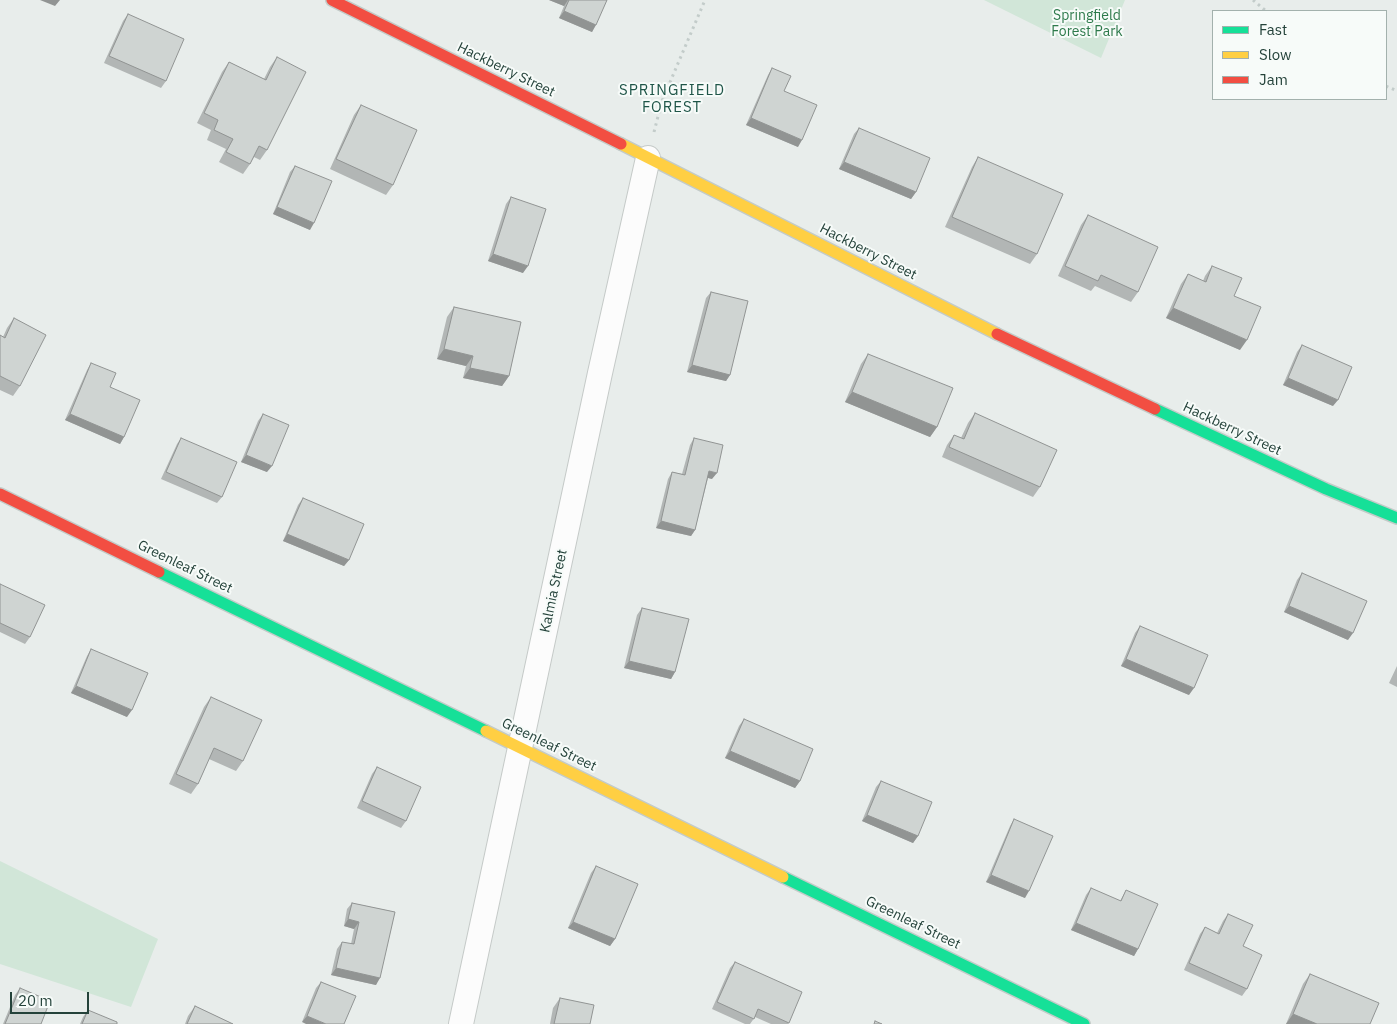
<!DOCTYPE html>
<html>
<head>
<meta charset="utf-8">
<style>
	body { margin:0 }
	#map { position:relative; width:1397px; height:1024px; overflow:hidden; background:#e8edeb; font-family:"IBM Plex Sans",sans-serif }
	canvas { display:block }
	.legend { position:absolute; left:1212px; top:10px; width:175px; height:90px; box-sizing:border-box; background:#f7fbf9; border:1px solid #a3b1ad; margin:0; padding:6px 9px; list-style:none; font-size:15px; color:#24423a }
	.legend li { display:flex; align-items:center; gap:10px; height:25px }
	.legend b { width:25px; border:1px solid #a3b1ad }
	.scale { position:absolute; left:10px; top:992px; width:79px; height:22px; box-sizing:border-box; border:2px solid #24423a; border-top:0; padding-left:6px; font-size:15px; line-height:18px; white-space:nowrap; color:#24423a; -webkit-text-stroke:4px #f7fbf9; paint-order:stroke }
</style>
</head>
<body>
<div id="map">
<canvas width="1397" height="1024"></canvas>
<ul class="legend">
<li><b style="height:6px;background:#16e098"></b>Fast</li>
<li><b style="height:6px;background:#ffcf43"></b>Slow</li>
<li><b style="height:6px;background:#f24e42"></b>Jam</li>
</ul>
<div class="scale">20 m</div>
</div>
<script>
const context = document.querySelector('canvas').getContext('2d');
context.lineJoin = 'round';
function fill(path, color) {
  context.fillStyle = color;
  context.fill(path, 'evenodd');
}
function toPath(rows) {
  const path = new Path2D();
  for (const r of rows) {
    path.moveTo(r[0], r[1]);
    for (let i = 2; i < r.length; i += 2) path.lineTo(r[i], r[i + 1]);
  }
  return path;
}
function stroke(path, color, width, dash) {
  context.strokeStyle = color;
  context.lineWidth = width;
  context.lineCap = dash ? 'butt' : 'round';
  context.setLineDash(dash || []);
  context.stroke(path);
}
function label(font, color, halo, rows, align = 'center') {
  context.font = font + ' "IBM Plex Sans",sans-serif';
  context.lineWidth = 4;
  context.setLineDash([]);
  context.textBaseline = 'middle';
  context.strokeStyle = halo;
  context.fillStyle = color;
  for (const [text, x, y, turn = 0] of rows) {
    context.save();
    context.translate(x, y);
    context.rotate((+turn || 0) * Math.PI / 180);
    context.textAlign = isNaN(turn) ? turn : align;
    if (halo) context.strokeText(text, 0, 0);
    context.fillText(text, 0, 0);
    context.restore();
  }
}
const green = toPath([
	[984,0,1125,0,1101,58],
	[0,861,158,939,131,1007,0,964]
]);
const path = toPath([
	[1253,0,1266,11],
	[1386,86,1397,91],
	[654,132,662,101,705,0]
]);
const street = toPath([
	[461,1024,600,373,648,158]
]);
const fast = toPath([
	[1155,409,1326,489,1397,518],
	[159,572,486,731],
	[783,877,1084,1024]
]);
const slow = toPath([
	[621,144,997,334],
	[486,731,783,877]
]);
const jam = toPath([
	[332,0,621,144],
	[997,334,1155,409],
	[0,494,159,572]
]);
const wall = toPath([
	[549,0,607,0,592,32,559,18,564,6],
	[128,14,166,81,161,88,104,63,123,21],
	[277,57,267,150,260,160,254,157,250,164,243,174,219,162,226,149,207,140,211,130,197,123,222,72,229,62,264,79,270,67],
	[772,68,784,91,798,147,746,125,768,75],
	[361,105,393,185,386,195,330,169,354,115],
	[859,128,916,192,911,199,839,169,854,134],
	[978,157,1037,254,1030,264,945,227,972,167],
	[295,166,310,230,273,214,290,172],
	[511,197,523,273,488,261,506,204],
	[1088,215,1138,292,1131,302,1095,286,1091,291,1058,276,1081,225],
	[1212,266,1234,296,1240,350,1166,318,1181,284,1188,274,1203,281,1205,276],
	[711,292,730,375,726,381,687,372,706,298],
	[454,307,509,376,502,386,463,378,466,366,437,359,447,317],
	[14,318,20,386,13,396,0,390,0,335,3,337,7,328],
	[1302,345,1333,406,1283,385,1297,352],
	[868,354,937,427,930,437,845,402,861,364],
	[91,363,110,387,124,437,120,444,65,420,87,370],
	[975,413,1040,487,1033,497,942,457,947,445,954,435,961,438,968,423],
	[263,414,267,472,241,462,258,421],
	[181,438,222,497,217,503,161,479,177,444],
	[694,438,712,479,708,478,695,530,691,536,656,528,668,479,672,472,682,474,690,445],
	[303,498,349,560,344,566,283,541,298,505],
	[1302,573,1348,640,1284,612,1297,580],
	[0,584,30,637,25,644,0,632],
	[642,608,675,672,671,679,624,668,637,615],
	[1140,626,1189,695,1121,666,1135,633],
	[91,649,127,717,71,693,87,656],
	[1397,666,1397,687,1389,683],
	[211,697,243,761,236,771,209,759,198,784,191,794,169,784,204,707],
	[744,719,800,781,795,788,725,758,739,726],
	[377,767,406,821,401,828,357,808,372,774],
	[881,781,918,836,913,843,862,821,876,787],
	[1014,819,1025,898,986,882,1010,826],
	[596,866,615,939,610,946,568,928,591,873],
	[1091,888,1120,901,1126,890,1138,949,1134,956,1071,930,1086,895],
	[352,903,395,912,376,985,331,975,337,949,342,942,351,944,354,929,344,926,347,909],
	[1228,914,1243,946,1247,989,1242,996,1184,970,1200,934,1205,927,1217,933,1223,921],
	[735,962,789,1023,788,1024,771,1024,755,1017,750,1024,745,1024,712,1009,730,968],
	[1310,974,1370,1024,1286,1024,1303,984],
	[321,982,356,996,302,1022,316,988],
	[20,988,41,1024,3,1024,15,995],
	[560,998,590,1024,550,1024,553,1008],
	[195,1006,233,1024,185,1024,188,1016],
	[88,1010,117,1024,80,1024,83,1017]
]);
const shadedWall = toPath([
	[40,0,60,0,55,6],
	[549,0,568,0,564,6],
	[564,11,596,25,592,32,559,18],
	[751,118,802,140,798,147,746,125],
	[844,162,916,192,911,199,839,169],
	[277,207,314,223,310,230,273,214],
	[493,254,528,266,523,273,488,261],
	[1173,308,1247,340,1240,350,1166,318],
	[444,349,473,356,466,366,437,359],
	[692,365,730,375,726,381,687,372],
	[470,368,509,376,502,386,463,378],
	[1288,378,1338,400,1333,406,1283,385],
	[852,392,937,427,930,437,845,402],
	[70,414,124,437,120,444,65,420],
	[246,455,272,466,267,472,241,462],
	[709,471,717,473,712,479,705,477],
	[661,521,695,530,691,536,656,528],
	[287,534,349,560,344,566,283,541],
	[1289,606,1353,633,1348,640,1284,612],
	[1126,659,1194,688,1189,695,1121,666],
	[629,661,675,672,671,679,624,668],
	[76,686,132,710,127,717,71,693],
	[730,751,800,781,795,788,725,758],
	[867,815,918,836,913,843,862,821],
	[991,875,1029,891,1025,898,986,882],
	[348,919,359,922,354,929,344,926],
	[573,922,615,939,610,946,568,928],
	[1076,923,1138,949,1134,956,1071,930],
	[336,968,380,978,376,985,331,975],
	[1293,1014,1317,1024,1286,1024],
	[307,1016,326,1024,306,1024,302,1022]
]);
const building = toPath([
	[569,0,607,0,596,25,564,11,569,0],
	[128,14,184,39,166,81,109,56,128,14],
	[277,57,306,72,267,150,259,146,250,164,226,152,233,139,214,130,218,120,204,113,229,62,266,80,277,57],
	[772,68,791,76,784,91,817,105,802,140,751,118,772,68],
	[361,105,417,130,393,185,336,159,361,105],
	[859,128,930,158,916,192,844,162,859,128],
	[978,157,1063,194,1037,254,952,217,978,157],
	[295,166,332,181,314,223,277,207,295,166],
	[511,197,546,209,528,266,493,254,511,197],
	[1088,215,1158,247,1138,292,1101,275,1098,281,1065,266,1088,215],
	[1212,266,1242,278,1234,296,1261,307,1247,340,1173,308,1188,274,1206,282,1212,266],
	[711,292,748,301,730,375,692,365,711,292],
	[454,307,521,322,509,376,470,368,473,356,444,349,454,307],
	[14,318,46,335,20,386,0,376,0,335,5,338,14,318],
	[1302,345,1352,367,1338,400,1288,378,1302,345],
	[868,354,953,388,937,427,852,392,868,354],
	[91,363,116,373,110,387,140,400,124,437,70,414,91,363],
	[975,413,1057,450,1040,487,949,447,954,435,964,439,975,413],
	[263,414,289,425,272,466,246,455,263,414],
	[181,438,237,462,222,497,166,472,181,438],
	[694,438,723,445,717,473,709,471,695,530,661,521,672,472,685,475,694,438],
	[303,498,364,524,349,560,287,534,303,498],
	[1302,573,1367,601,1353,633,1289,606,1302,573],
	[0,584,45,605,30,637,0,623,0,584],
	[642,608,689,619,675,672,629,661,642,608],
	[1140,626,1208,655,1194,688,1126,659,1140,626],
	[91,649,148,673,132,710,76,686,91,649],
	[211,697,262,720,243,761,214,748,198,784,176,774,211,697],
	[744,719,813,749,800,781,730,751,744,719],
	[377,767,421,787,406,821,362,801,377,767],
	[881,781,932,802,918,836,867,815,881,781],
	[1014,819,1053,836,1029,891,991,875,1014,819],
	[596,866,638,884,615,939,573,922,596,866],
	[1091,888,1121,901,1126,890,1158,904,1138,949,1076,923,1091,888],
	[352,903,395,912,380,978,336,968,342,942,354,944,359,922,348,919,352,903],
	[1228,914,1253,925,1243,946,1262,955,1247,989,1189,963,1205,927,1219,934,1228,914],
	[735,962,802,992,789,1023,758,1009,754,1019,717,1002,735,962],
	[1310,974,1379,1003,1370,1024,1317,1024,1293,1014,1310,974],
	[321,982,356,996,344,1024,326,1024,307,1016,321,982],
	[20,988,50,1001,41,1024,5,1024,20,988],
	[560,998,594,1005,590,1024,554,1024,560,998],
	[195,1006,233,1024,187,1024,195,1006],
	[88,1010,117,1022,117,1024,82,1024,88,1010],
	[875,1021,882,1024,874,1024,875,1021]
]);
const parkNames = [
	["Springfield",1087,16],
	["Forest Park",1087,32]
];
const streetNames = [
	["Hackberry Street",506,70,26],
	["Hackberry Street",868,252,27],
	["Hackberry Street",1232,429,25],
	["Greenleaf Street",185,567,26],
	["Kalmia Street",554,591,-78],
	["Greenleaf Street",549,745,26],
	["Greenleaf Street",913,923,26]
];
const neighbourhoodNames = [
	["SPRINGFIELD",672,91],
	["FOREST",672,108]
];
fill(green, '#d1e6d8');
stroke(street, '#c5cac8', 26);
stroke(fast, '#c3cbc8', 14);
stroke(slow, '#c3cbc8', 14);
stroke(jam, '#c3cbc8', 14);
stroke(path, '#c3ccca', 3, [2.5, 4]);
stroke(street, '#fcfcfc', 24);
stroke(fast, '#16e098', 11);
stroke(slow, '#ffcf43', 11);
stroke(jam, '#f24e42', 11);
fill(wall, '#b2b6b5');
fill(shadedWall, '#919493');
fill(building, '#cfd4d2');
stroke(building, '#919493', 1);
label('14px', '#2d7a4b', '#f7fbf9', parkNames);
label('14px', '#24423a', '#f7fbf9', streetNames);
context.letterSpacing = '1px';
label('15px', '#1f5548', '#f7fbf9', neighbourhoodNames);
context.letterSpacing = '0px';
</script>
</body>
</html>
